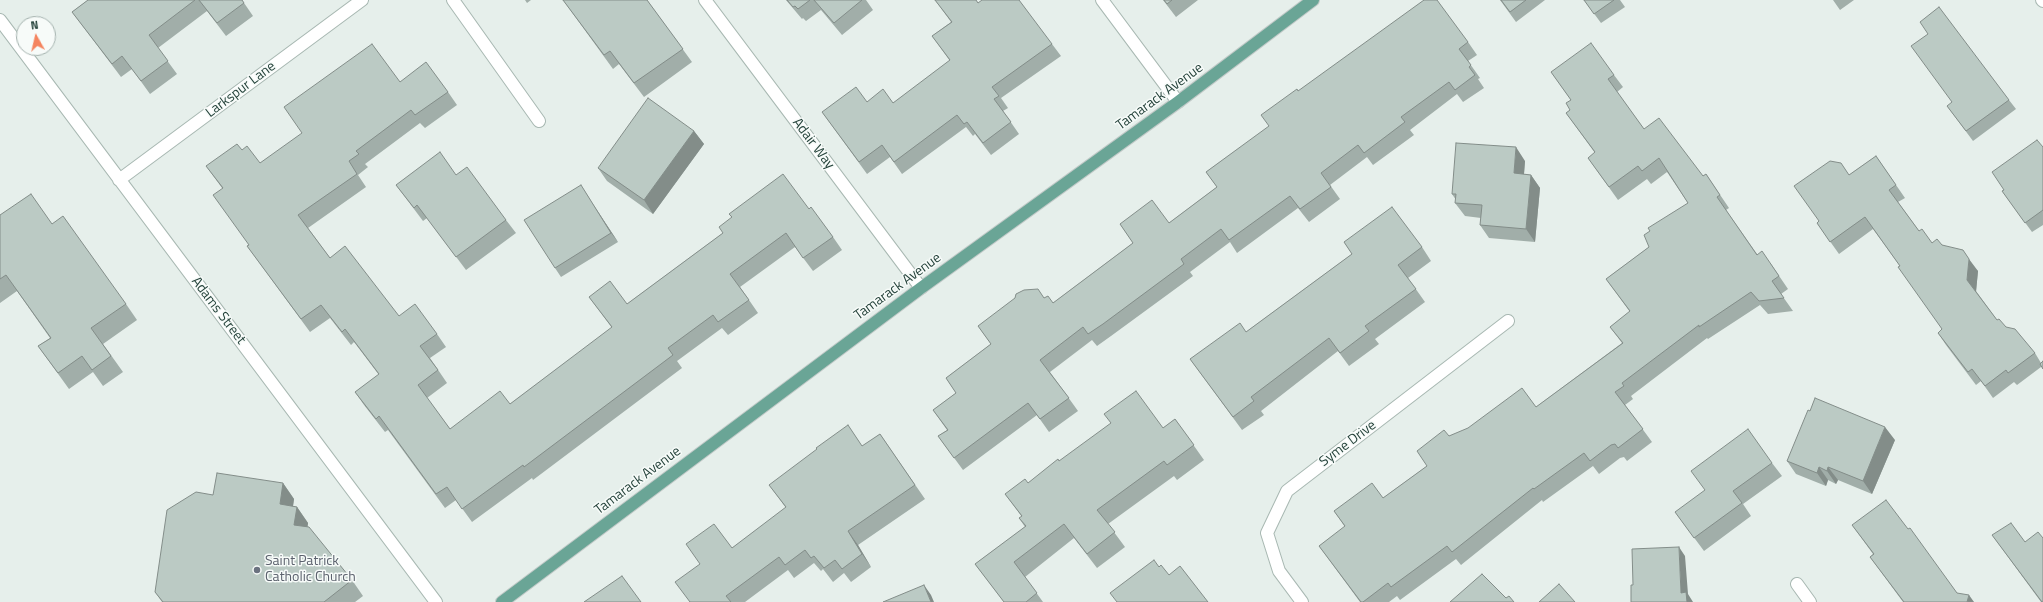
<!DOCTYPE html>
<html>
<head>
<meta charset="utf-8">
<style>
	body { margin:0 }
	#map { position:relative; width:2043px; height:602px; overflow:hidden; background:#e6efeb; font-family:"Titillium Web",sans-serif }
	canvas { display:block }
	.north { position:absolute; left:16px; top:16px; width:40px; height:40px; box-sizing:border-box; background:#f7fbf9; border:1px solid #a3b1ad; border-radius:50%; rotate:352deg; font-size:11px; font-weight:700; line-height:16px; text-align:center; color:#24423a }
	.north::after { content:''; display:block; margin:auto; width:14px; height:18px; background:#f4845f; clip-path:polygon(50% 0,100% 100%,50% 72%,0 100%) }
</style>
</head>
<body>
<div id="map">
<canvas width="2043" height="602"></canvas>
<div class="north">N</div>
</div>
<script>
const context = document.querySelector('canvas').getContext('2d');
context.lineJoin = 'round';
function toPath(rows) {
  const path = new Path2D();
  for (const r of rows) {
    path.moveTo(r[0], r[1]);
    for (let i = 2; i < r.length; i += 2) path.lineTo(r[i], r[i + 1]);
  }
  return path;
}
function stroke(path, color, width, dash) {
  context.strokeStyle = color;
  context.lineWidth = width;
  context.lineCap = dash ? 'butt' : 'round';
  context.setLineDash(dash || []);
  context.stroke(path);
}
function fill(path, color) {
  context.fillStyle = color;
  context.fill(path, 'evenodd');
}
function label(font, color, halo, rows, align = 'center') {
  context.font = font + ' "Titillium Web",sans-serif';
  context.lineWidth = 3;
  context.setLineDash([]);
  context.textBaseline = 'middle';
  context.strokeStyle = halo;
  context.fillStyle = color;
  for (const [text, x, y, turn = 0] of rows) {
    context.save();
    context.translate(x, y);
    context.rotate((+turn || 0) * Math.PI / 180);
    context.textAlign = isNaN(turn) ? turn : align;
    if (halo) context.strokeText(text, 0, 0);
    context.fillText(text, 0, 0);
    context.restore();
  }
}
const minor = toPath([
	[453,0,539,121],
	[705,0,921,288],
	[1102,0,1178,102],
	[2042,0,2043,1],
	[0,20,436,602],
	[119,180,362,0],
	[1797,584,1810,602],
	[1302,602,1279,571,1267,533,1287,491,1508,321]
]);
const major = toPath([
	[502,602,921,288,1178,102,1313,0]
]);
const wall = toPath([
	[88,0,242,0,253,16,226,36,207,11,158,48,177,74,150,94,132,69,121,77,72,12],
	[525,0,531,0,527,3],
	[563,0,647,0,692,62,644,97,619,64,613,69],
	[786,0,866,0,873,10,842,35,821,10,806,21,803,18,802,19],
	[935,0,976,0,978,3,1052,44,1061,56,1001,98,1008,108,1003,111,1019,134,991,155,975,134,973,136,966,127,902,174,890,157,867,174,822,112,867,102,893,103,950,61,932,36,951,22],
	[1163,0,1198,0,1176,17],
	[1500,0,1545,0,1516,22],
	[1584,0,1620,0,1625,7,1601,23],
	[1833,0,1854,0,1840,10],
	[1468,42,1477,55,1468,61,1480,78,1478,79,1484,88,1463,102,1457,94,1410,130,1414,135,1373,165,1367,157,1330,185,1340,199,1309,222,1298,208,1237,253,1230,242,1190,272,1193,276,1111,336,1097,346,1092,340,1050,372,1078,411,1049,432,1037,415,963,470,938,436,947,430,933,410,956,393,946,378,991,344,978,326,1044,298,1053,303,1133,243,1120,224,1169,223,1217,187,1206,172,1269,127,1298,91],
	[1551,72,1614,75,1623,87,1617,92,1644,129,1703,176,1706,174,1729,208,1726,210,1757,254,1771,264,1788,289,1781,294,1793,311,1768,314,1760,305,1708,339,1707,338,1631,396,1633,399,1625,405,1652,442,1627,461,1624,457,1620,458,1599,474,1593,466,1543,502,1542,500,1461,565,1456,559,1400,600,1397,596,1389,602,1360,602,1319,546,1345,527,1334,511,1383,498,1427,466,1449,436,1536,407,1622,343,1610,327,1630,312,1606,279,1649,247,1688,203,1667,172,1651,184,1647,179,1618,200,1588,158,1595,153,1566,113,1570,110,1571,100],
	[400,82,448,92,457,105,425,128,420,123,365,164,368,167,358,175,366,187,308,228,330,258,399,316,437,334,446,347,430,358,447,383,427,398,450,429,510,404,612,328,589,297,627,304,723,233,732,218,729,214,809,209,833,237,842,250,813,271,795,247,740,287,758,313,728,335,722,328,677,361,682,368,533,480,532,478,472,522,456,500,445,508,388,430,385,432,364,405,355,392,379,375,354,342,351,345,330,318,310,332,247,246,249,245,222,188,206,166,242,150,260,163],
	[2009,100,2016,109,1973,141,1947,106],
	[694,131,704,144,653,214,607,181,598,168],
	[2043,147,2043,225,2032,232,2002,191,2004,190],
	[1876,156,1905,198,1898,202,1919,231,1932,243,1942,245,1978,271,1976,291,1997,320,2035,353,2041,363,2041,367,2017,385,2014,382,1993,398,1981,381,1976,385,1946,345,1938,333,1942,329,1900,266,1873,229,1839,254,1817,223,1819,221,1849,175],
	[1525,161,1524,174,1531,175,1540,188,1535,242,1489,238,1480,225,1481,218,1465,216,1455,203,1456,200,1452,194],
	[456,175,506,220,516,233,466,270,427,218,423,221,396,185],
	[587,195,618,242,561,277,555,268],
	[0,215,52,224,126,304,137,320,103,344,123,372,103,386,93,372,69,389,38,346,50,338,17,291,0,303],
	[1344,242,1422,247,1431,261,1408,278,1425,302,1375,339,1379,344,1349,366,1338,351,1261,411,1264,415,1242,430,1190,359,1246,332,1352,254],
	[1175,419,1204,460,1177,480,1174,476,1108,524,1125,547,1097,568,1074,538,1025,577,1043,602,1004,602,975,564,1025,527,1019,518,1022,517,1005,494,1028,483,1059,461,1163,428],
	[880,434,925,499,858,545,871,567,851,582,844,573,833,582,823,569,821,571,814,563,794,578,788,570,745,602,689,602,700,564,732,548,786,508,769,485,863,446],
	[1895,440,1872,494,1838,480,1836,484,1828,480,1826,486,1796,474,1787,461],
	[1772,463,1782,476,1743,504,1751,516,1704,551,1675,512],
	[283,483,294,499,293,506,297,507,308,523,307,527,352,580,363,596,355,602,162,602,155,592,213,495],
	[1852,525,1908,529,1957,593,1974,602,1903,602,1870,557,1873,554],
	[1992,535,2025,542,2043,602,2041,602]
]);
const shadedWall = toPath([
	[694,131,704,144,653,214,644,200],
	[1516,147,1525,161,1523,186,1514,173],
	[1531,175,1540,188,1535,242,1526,229],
	[581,185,587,195,618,242,611,233],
	[1969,259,1978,271,1976,292,1967,280],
	[1885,427,1895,440,1872,494,1863,481],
	[1819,467,1828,480,1826,486,1817,473],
	[1828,467,1838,480,1836,484,1827,471],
	[283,483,294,499,291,520,280,504],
	[297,507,308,523,306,541,294,525],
	[848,531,858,545,871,567,862,554],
	[1679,547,1685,556,1688,594,1693,602,1687,602,1681,593],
	[924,585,931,595,934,602,931,602],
	[1969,595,1974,602,1967,602]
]);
const building = toPath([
	[88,0,195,0,149,35,168,61,141,81,122,56,112,64,72,12,88,0],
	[199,0,242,0,244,3,217,23,199,0],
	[563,0,647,0,683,49,634,83,610,51,604,55,563,0],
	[787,0,810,0,798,9,795,6,793,7,787,0],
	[814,0,862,0,834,23,814,0],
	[935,0,976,0,978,3,982,0,1019,0,1052,44,992,87,999,96,994,99,1011,122,983,143,967,122,964,124,957,115,894,162,882,145,859,162,822,112,856,87,867,102,883,89,893,103,950,60,932,36,952,22,935,0],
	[1164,0,1172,0,1167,4,1164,0],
	[1424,0,1437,0,1468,42,1459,49,1471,65,1469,67,1475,75,1455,90,1449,82,1401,117,1405,122,1364,153,1358,145,1321,173,1331,187,1300,209,1290,196,1229,240,1221,229,1181,259,1184,264,1103,324,1088,334,1083,327,1040,360,1069,398,1040,419,1028,403,954,458,938,436,948,430,933,410,956,393,946,378,991,344,978,326,1015,298,1016,294,1024,290,1038,289,1044,298,1048,296,1053,303,1133,243,1120,224,1152,200,1169,223,1217,187,1206,172,1269,126,1261,115,1297,89,1298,91,1424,0],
	[1501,0,1526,0,1510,12,1501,0],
	[1584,0,1614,0,1594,14,1584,0],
	[1939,7,2009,100,1966,131,1947,106,1952,102,1911,46,1928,34,1920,22,1939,7],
	[1591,43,1614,75,1608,79,1644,129,1659,118,1703,176,1706,174,1720,195,1717,197,1757,255,1762,251,1779,276,1772,281,1784,298,1759,301,1751,292,1699,327,1699,325,1622,383,1624,386,1615,392,1643,429,1618,448,1615,444,1611,445,1590,461,1584,453,1534,489,1533,488,1452,552,1447,546,1391,587,1388,583,1363,602,1361,602,1319,546,1345,526,1334,511,1372,483,1383,498,1427,466,1417,451,1444,430,1449,436,1468,428,1522,388,1536,407,1623,343,1610,327,1630,311,1606,279,1649,247,1644,235,1650,231,1648,228,1688,203,1659,158,1642,171,1638,166,1609,187,1588,158,1595,152,1566,113,1570,110,1566,103,1571,100,1551,72,1591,43],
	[372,44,400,82,426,62,448,92,415,115,411,110,356,151,359,154,349,161,357,174,298,215,330,258,345,246,399,316,415,304,437,334,420,346,438,370,418,385,450,429,500,391,510,404,612,327,589,297,610,281,627,304,723,233,719,227,732,217,729,214,783,174,809,209,811,207,833,237,803,258,786,233,730,274,749,300,718,322,713,315,668,348,673,355,524,467,523,465,462,509,447,487,436,494,379,416,376,419,355,392,379,374,345,329,342,332,321,305,301,319,247,246,249,245,213,195,223,188,206,166,237,144,242,150,247,146,260,163,302,133,284,107,372,44],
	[648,98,694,131,644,200,598,168,648,98],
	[2037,140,2043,147,2043,210,2025,223,2002,191,2004,190,1992,172,2037,140],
	[1456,143,1516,147,1514,173,1531,175,1526,229,1480,225,1482,205,1455,203,1456,194,1452,194,1456,143],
	[440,152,456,175,467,167,506,220,456,257,417,205,414,208,396,185,440,152],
	[1876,156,1896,185,1889,190,1919,231,1922,229,1932,243,1937,239,1942,245,1963,250,1969,259,1967,280,1997,320,1999,319,2006,327,2015,329,2035,353,2008,373,2006,370,1985,386,1972,369,1968,372,1938,333,1942,329,1898,267,1900,266,1865,217,1830,242,1817,223,1819,221,1794,186,1830,161,1841,163,1849,175,1876,156],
	[581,185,611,233,555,268,524,220,581,185],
	[31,194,52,224,63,216,126,304,91,328,111,356,92,370,82,356,58,373,38,346,51,338,6,275,0,279,0,215,31,194],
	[1392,207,1422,247,1398,265,1416,289,1365,326,1369,331,1340,353,1329,338,1251,397,1254,401,1233,417,1190,359,1240,323,1246,332,1352,254,1344,242,1392,207],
	[2043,361,2043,369,2040,364,2043,361],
	[1136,391,1163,428,1175,419,1194,445,1167,465,1164,461,1097,510,1115,532,1087,554,1064,524,1014,562,1037,593,1026,602,1004,602,975,564,1026,526,1019,518,1022,516,1005,494,1025,479,1028,483,1058,459,1059,461,1111,423,1104,414,1136,391],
	[1815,398,1885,427,1863,481,1828,467,1827,471,1819,467,1817,473,1787,461,1808,410,1810,411,1815,398],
	[848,425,862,446,880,434,915,485,848,531,862,554,842,569,835,560,824,568,814,556,811,558,805,550,785,565,779,557,726,596,731,602,690,602,675,582,700,564,686,544,714,524,732,548,786,507,769,485,817,449,816,448,848,425],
	[1748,429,1772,463,1733,491,1742,503,1694,538,1675,512,1705,490,1691,471,1748,429],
	[217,473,283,483,280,504,297,507,294,525,309,527,352,580,324,602,163,602,155,592,167,510,196,492,213,495,217,473],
	[1886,500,1908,529,1910,528,1957,593,1969,595,1967,602,1904,602,1870,557,1874,554,1852,525,1886,500],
	[2011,523,2025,542,2038,532,2043,538,2043,602,2042,602,1992,535,2011,523],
	[1679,547,1681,593,1686,592,1687,602,1631,602,1631,585,1633,585,1632,549,1679,547],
	[1154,560,1159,567,1161,565,1169,575,1180,566,1208,602,1117,602,1110,593,1154,560],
	[1482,574,1506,598,1509,596,1514,602,1450,602,1482,574],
	[622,576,641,602,584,602,622,576],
	[1559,584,1575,602,1539,602,1559,584],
	[924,585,931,602,883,602,924,585]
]);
const markers = [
	[257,570,4,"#6b7280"]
];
const streetNames = [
	["Larkspur Lane",241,90,-37],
	["Tamarack Avenue",1160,97,-36],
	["Adair Way",813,144,53],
	["Tamarack Avenue",898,287,-36],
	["Adams Street",218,311,53],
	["Syme Drive",1348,444,-37],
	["Tamarack Avenue",638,481,-37]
];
const worshipNames = [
	["Saint Patrick",265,562],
	["Catholic Church",265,578]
];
stroke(minor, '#a8b8b2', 14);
stroke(major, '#c2cac8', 14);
stroke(minor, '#fff', 12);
stroke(major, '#6aa596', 12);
fill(wall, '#a1aea9');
fill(shadedWall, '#838d89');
fill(building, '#bbcac4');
stroke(building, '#838d89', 1);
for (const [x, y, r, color] of markers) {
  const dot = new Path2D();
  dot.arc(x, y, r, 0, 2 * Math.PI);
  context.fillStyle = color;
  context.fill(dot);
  stroke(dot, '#f7fbf9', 1.5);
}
label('14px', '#24423a', '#f7fbf9', streetNames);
label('14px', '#5b616d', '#f7fbf9', worshipNames, 'left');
</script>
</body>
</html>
